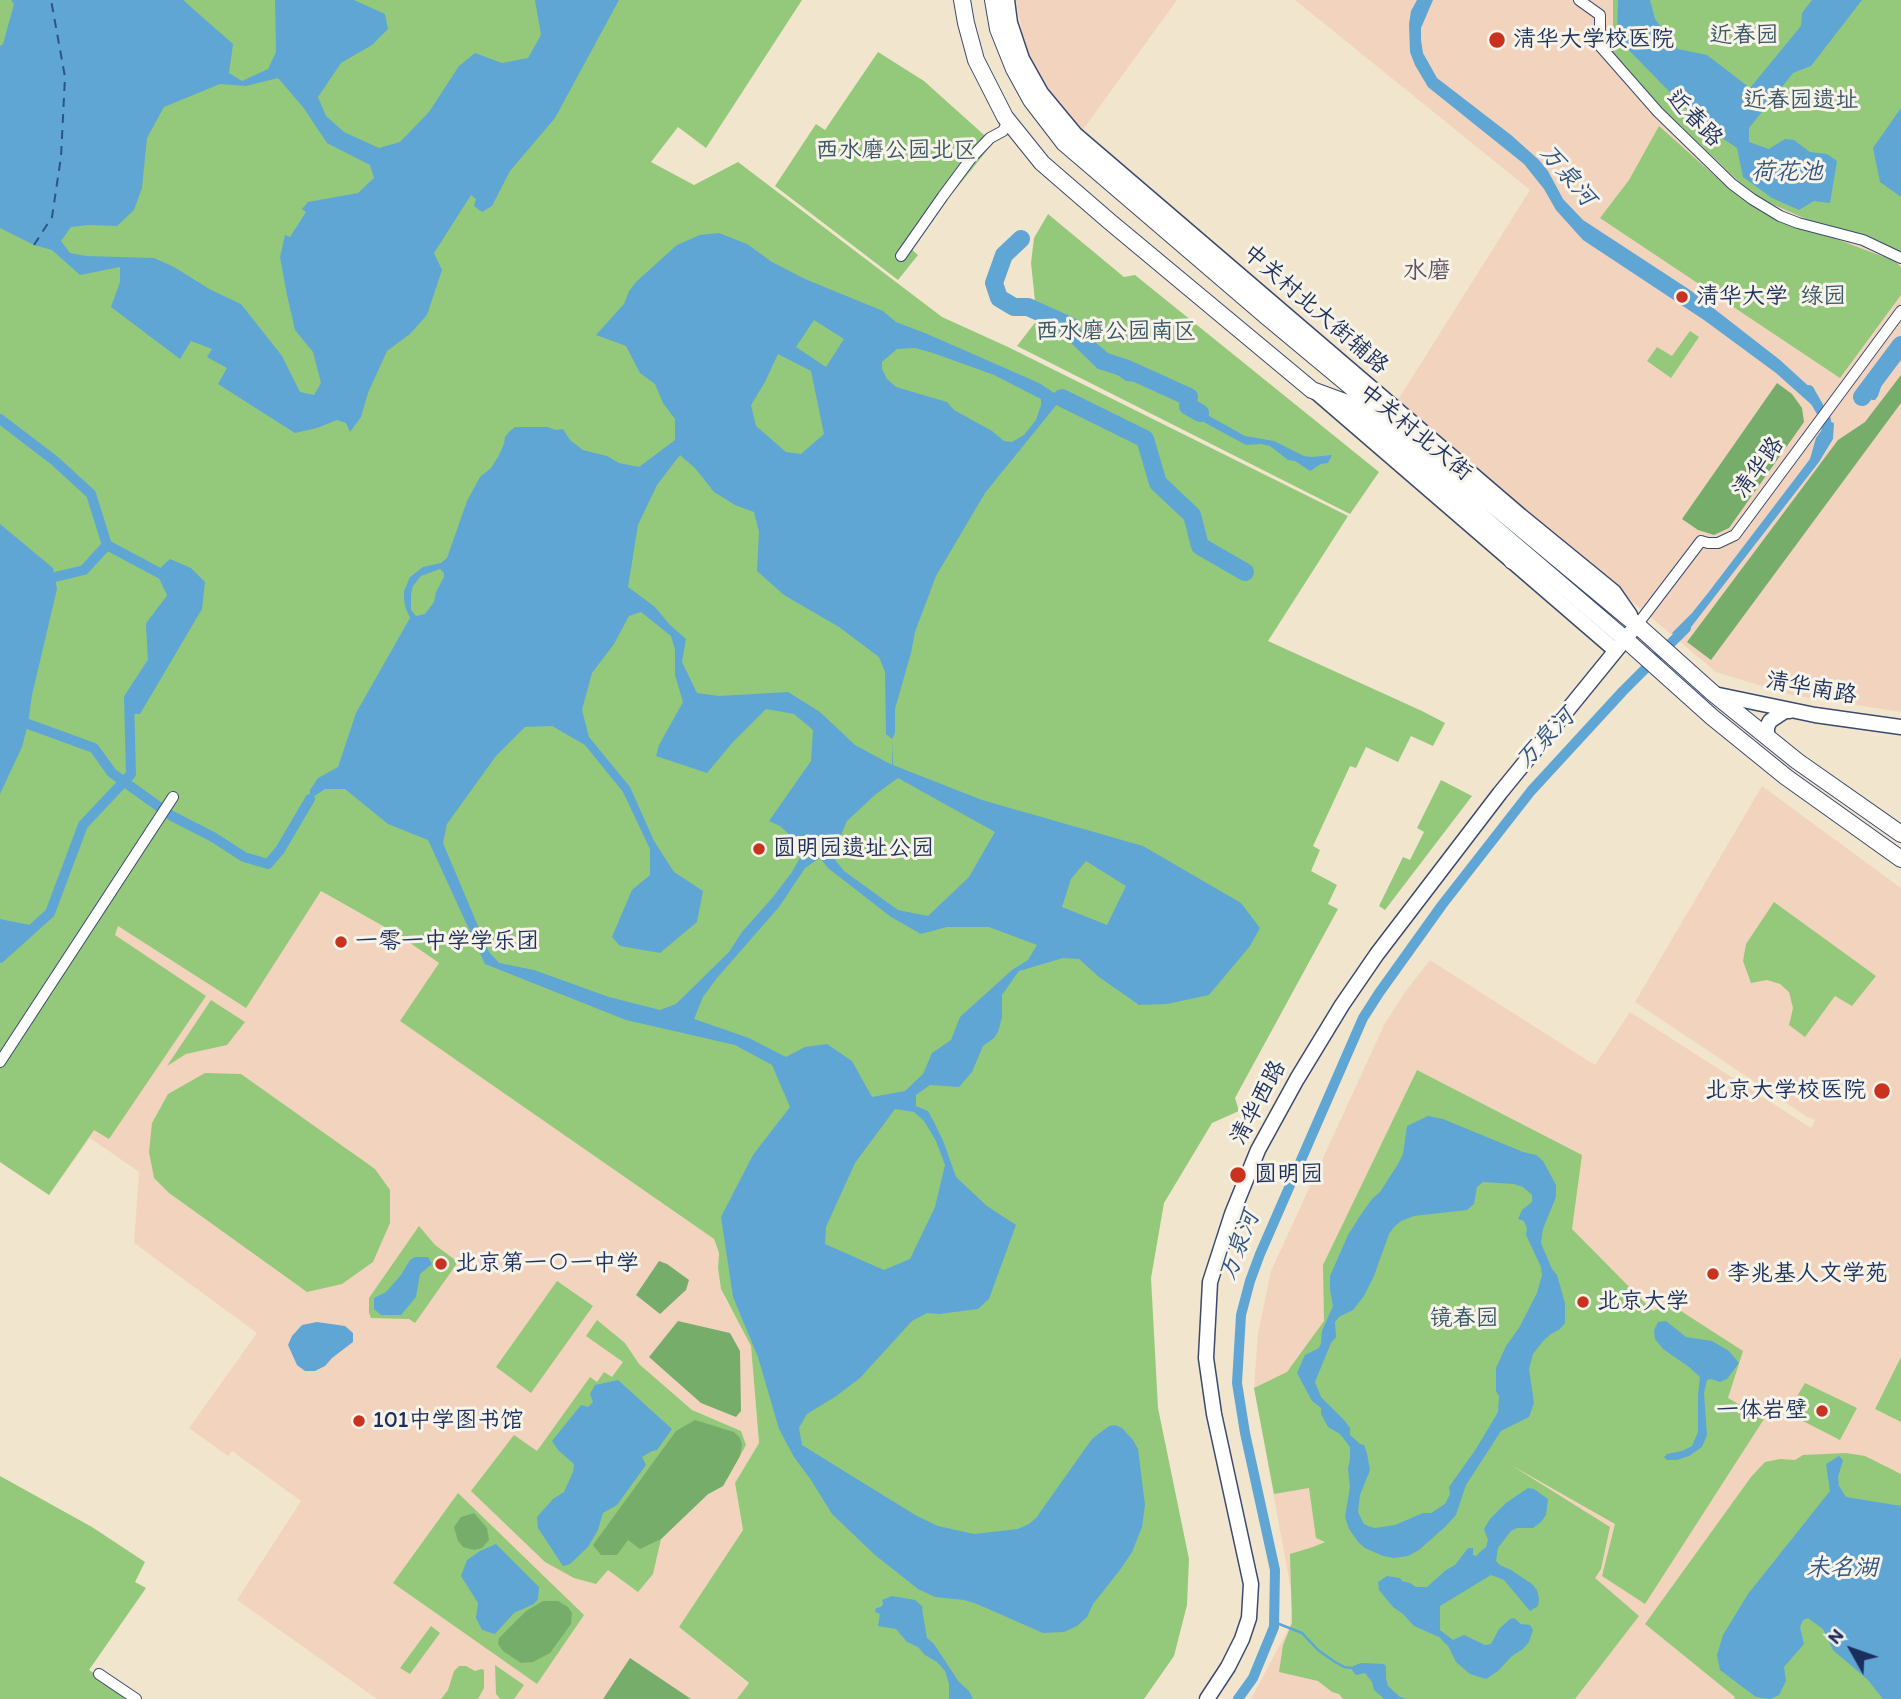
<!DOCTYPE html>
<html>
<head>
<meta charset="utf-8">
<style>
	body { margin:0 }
	#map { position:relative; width:1901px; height:1699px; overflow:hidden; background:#f2e5cd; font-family:Itim,sans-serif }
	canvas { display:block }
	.north { position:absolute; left:1817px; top:1615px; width:70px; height:70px; -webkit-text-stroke:5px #f7f3e8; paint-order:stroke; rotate:310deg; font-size:19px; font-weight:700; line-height:28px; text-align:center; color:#1b2f5e }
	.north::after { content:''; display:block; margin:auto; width:24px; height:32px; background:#1b2f5e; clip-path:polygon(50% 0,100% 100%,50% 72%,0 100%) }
</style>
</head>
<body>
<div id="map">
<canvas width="1901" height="1699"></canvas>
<div class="north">N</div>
</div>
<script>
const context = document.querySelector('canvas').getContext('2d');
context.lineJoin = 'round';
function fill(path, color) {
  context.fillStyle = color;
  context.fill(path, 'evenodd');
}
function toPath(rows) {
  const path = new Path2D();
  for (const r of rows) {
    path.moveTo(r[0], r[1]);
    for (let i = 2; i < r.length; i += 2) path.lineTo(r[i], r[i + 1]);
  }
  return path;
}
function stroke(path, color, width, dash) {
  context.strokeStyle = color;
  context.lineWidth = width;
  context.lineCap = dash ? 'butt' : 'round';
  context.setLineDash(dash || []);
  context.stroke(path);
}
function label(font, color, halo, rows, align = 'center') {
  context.font = font + ' Itim,"LXGW WenKai TC",sans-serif';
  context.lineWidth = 6;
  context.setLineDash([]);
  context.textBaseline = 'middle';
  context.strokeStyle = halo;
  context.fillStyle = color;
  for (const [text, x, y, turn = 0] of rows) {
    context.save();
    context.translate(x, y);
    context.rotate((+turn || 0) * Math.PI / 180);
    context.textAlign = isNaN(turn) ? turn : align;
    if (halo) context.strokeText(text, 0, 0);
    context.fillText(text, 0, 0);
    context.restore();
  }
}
const built = toPath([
	[1016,0,1177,0,1082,131,1048,97,1027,59],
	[1295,0,1901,0,1901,712,1791,695,1716,672,1396,403,1530,190],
	[1762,786,1901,888,1901,1699,1251,1699,1290,1626,1293,1601,1254,1388,1258,1333,1271,1271,1385,1023,1405,992,1430,960,1595,1065,1630,1012,1811,1128,1815,1120,1807,1117,1635,1002],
	[321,891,397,934,439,963,401,1021,714,1239,719,1253,718,1268,725,1299,737,1318,751,1346,759,1443,735,1484,743,1530,679,1627,749,1684,737,1699,691,1699,631,1659,603,1699,377,1699,237,1600,301,1501,232,1451,228,1456,189,1428,257,1333,134,1243,139,1172,90,1138,49,1195,0,1162,118,926,305,915]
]);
const green = toPath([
	[0,0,802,0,706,148,678,127,651,162,694,185,738,162,942,317,1008,347,1348,516,1268,641,1422,711,1445,723,1433,746,1411,736,1398,762,1366,747,1356,768,1350,766,1313,846,1320,850,1311,871,1337,885,1328,904,1338,909,1235,1098,1239,1111,1212,1123,1164,1203,1151,1278,1158,1408,1189,1559,1187,1605,1174,1656,1144,1699,737,1699,749,1683,679,1627,743,1530,735,1483,759,1443,751,1346,721,1289,718,1268,719,1253,714,1239,400,1021,439,963,397,934,321,891,246,1008,118,926,115,935,206,996,109,1139,94,1130,49,1195,0,1162],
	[1613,0,1901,0,1901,254,1815,223,1754,196,1662,108,1613,53],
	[878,52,924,81,993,143,909,247,918,255,898,280,775,186,816,124,825,130],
	[1659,126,1725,185,1779,221,1839,240,1895,261,1901,267,1901,295,1840,378,1600,218,1629,180],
	[1048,214,1124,277,1135,275,1379,472,1350,514,1017,346,1037,320,1031,263,1034,238],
	[1690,331,1699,337,1671,378,1647,361,1657,347,1672,356],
	[1441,780,1472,796,1385,910,1379,906,1403,857,1410,860,1424,832,1417,828],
	[1774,902,1876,976,1852,1006,1835,996,1805,1037,1789,1025,1793,1008,1789,992,1780,984,1767,980,1751,983,1743,961,1746,944],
	[211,1000,245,1022,227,1045,186,1054,167,1066],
	[1417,1070,1582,1155,1572,1229,1653,1311,1670,1304,1743,1351,1728,1398,1764,1419,1645,1604,1602,1576,1615,1524,1511,1465,1610,1527,1601,1569,1595,1578,1639,1616,1575,1699,1343,1699,1339,1694,1332,1692,1318,1681,1279,1672,1283,1645,1292,1623,1290,1554,1313,1547,1325,1542,1316,1538,1309,1488,1274,1494,1254,1388,1287,1372,1324,1321,1323,1265],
	[205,1073,241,1074,375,1169,390,1190,390,1223,373,1262,342,1284,307,1292,169,1193,154,1178,149,1152,152,1123,168,1094],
	[419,1226,435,1245,458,1262,415,1323,409,1319,371,1318,369,1313,369,1298],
	[557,1281,593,1306,531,1393,496,1367],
	[597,1320,625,1343,639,1364,692,1410,741,1431,746,1445,723,1486,708,1494,661,1539,653,1574,638,1592,608,1570,596,1584,574,1578,545,1562,471,1491,514,1435,537,1451,590,1377,597,1382,604,1372,612,1377,623,1362,586,1336],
	[1901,1357,1901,1422,1875,1409],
	[1805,1383,1857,1408,1840,1440,1787,1413],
	[1846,1453,1865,1456,1901,1474,1901,1699,1734,1699,1735,1697,1645,1624,1751,1477,1765,1462,1780,1459,1795,1460,1803,1455],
	[0,1476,92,1527,145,1562,135,1582,146,1588,89,1670,133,1699,0,1699],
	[458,1493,584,1615,537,1684,393,1583],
	[431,1626,440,1633,410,1674,400,1668],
	[495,1665,524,1685,514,1699,500,1699,496,1694],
	[459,1666,466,1666,475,1671,481,1669,484,1670,484,1688,478,1699,441,1699,448,1690,454,1671]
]);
const forest = toPath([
	[1901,375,1901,403,1711,660,1687,642,1838,440,1865,422],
	[1777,383,1792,394,1802,408,1804,422,1729,528,1714,535,1698,530,1682,519],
	[659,1261,667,1264,689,1280,686,1290,660,1314,636,1295],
	[678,1321,730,1333,740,1351,741,1411,736,1417,701,1403,649,1357],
	[695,1420,734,1432,740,1438,742,1445,740,1456,723,1486,708,1494,661,1539,640,1549,628,1540,617,1555,601,1555,593,1545,676,1431],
	[474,1513,487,1528,489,1540,482,1548,474,1550,463,1547,458,1541,454,1527,461,1517],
	[543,1601,558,1601,568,1607,572,1613,571,1624,550,1653,533,1662,521,1663,503,1651,498,1644,499,1638,526,1611],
	[630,1658,691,1699,603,1699]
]);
const water = toPath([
	[11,0,183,0,233,44,229,73,242,81,268,69,276,52,275,0,354,0,385,14,388,29,372,45,341,63,318,97,326,116,344,132,379,148,400,142,429,112,459,66,475,53,502,63,528,58,541,35,535,0,619,0,555,118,510,171,492,206,482,212,474,206,476,199,471,195,434,253,442,270,427,315,410,334,387,351,368,393,361,417,350,432,346,423,337,420,317,428,295,433,218,384,227,368,207,357,212,349,191,341,180,359,111,307,120,282,120,267,80,275,52,250,34,245,0,228,0,46,3,44,14,4],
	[278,78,303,107,327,143,370,165,374,178,358,193,308,202,302,209,306,212,290,237,285,235,280,257,287,295,295,330,313,352,321,383,314,395,300,392,282,356,241,304,211,290,174,267,154,258,86,256,70,253,61,241,71,227,88,225,117,226,134,210,142,188,147,138,164,107,220,84,246,86],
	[1417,0,1433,0,1421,28,1421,40,1423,53,1437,78,1511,135,1539,160,1548,171,1563,199,1583,220,1690,290,1780,360,1815,392,1819,399,1813,406,1776,373,1704,320,1583,240,1556,210,1544,189,1524,164,1428,87,1415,65,1410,52,1409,24,1411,11],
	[1618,0,1650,0,1655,19,1678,49,1707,55,1750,88,1801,26,1802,13,1812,0,1862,0,1811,66,1793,73,1749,128,1749,142,1769,149,1785,139,1794,140,1810,152,1827,154,1837,161,1830,203,1814,201,1799,210,1772,198,1743,177,1737,148,1701,124,1617,38],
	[1901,108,1901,197,1880,182,1873,148],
	[719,233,747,244,772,262,805,279,883,311,896,322,925,333,1039,383,1062,398,985,493,936,576,915,632,911,653,895,709,895,733,892,739,893,765,982,800,1143,846,1241,903,1260,928,1250,946,1209,995,1167,1004,1139,1005,1099,977,1079,959,1063,958,1019,971,1016,975,1002,995,1002,1017,998,1032,994,1038,983,1046,972,1072,959,1087,930,1085,916,1095,916,1106,928,1111,935,1124,944,1143,956,1177,987,1206,1016,1225,989,1299,978,1309,939,1314,927,1313,912,1321,860,1378,835,1397,807,1414,799,1428,802,1445,852,1476,917,1516,938,1526,974,1534,1018,1529,1029,1524,1036,1518,1092,1439,1109,1426,1115,1425,1122,1428,1133,1440,1138,1449,1145,1505,1142,1527,1132,1552,1120,1570,1093,1604,1087,1617,1077,1626,1064,1632,1043,1633,977,1604,964,1600,935,1597,918,1589,875,1555,832,1514,811,1480,794,1457,779,1429,758,1357,733,1297,721,1217,753,1155,790,1107,772,1065,735,1045,626,1020,485,964,428,840,388,824,345,789,325,789,310,799,310,790,318,778,338,767,356,713,410,618,406,609,404,600,404,591,410,577,423,567,441,563,447,558,467,501,480,477,491,468,498,457,504,444,505,437,510,431,515,427,547,427,556,430,563,429,570,440,583,450,607,456,619,463,639,467,675,440,675,419,663,403,655,384,640,373,626,346,596,335,624,304,629,291,637,281,677,245,700,235],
	[814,320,844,339,826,367,796,347],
	[915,348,933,353,994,375,1041,399,1041,405,1036,420,1024,435,1012,442,1004,441,992,431,954,410,947,402,896,387,887,379,882,369,882,362,897,349],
	[778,354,811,371,824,434,801,454,786,452,756,426,751,405,765,382],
	[680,455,695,468,714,492,735,505,754,512,759,532,757,571,784,595,839,627,879,657,885,672,886,734,892,739,892,765,855,745,820,712,788,692,719,696,697,693,682,662,686,639,670,625,655,607,628,587,638,525,657,485],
	[440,569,444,573,444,577,436,592,434,602,425,614,416,616,411,610,411,594,413,586,421,576],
	[641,612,671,636,675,650,675,675,683,702,659,745,656,756,707,773,733,742,766,709,794,714,813,730,811,761,769,821,780,826,805,849,792,872,773,897,742,932,729,952,676,1004,660,1010,609,997,534,970,499,963,489,952,443,843,447,824,496,756,525,727,552,726,585,745,623,792,650,849,650,875,632,890,612,937,620,946,660,953,697,922,703,891,674,872,654,841,630,787,589,737,582,710,592,673,614,644,629,616],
	[898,778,995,832,969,877,928,916,898,910,844,871,832,856,847,821,876,794],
	[820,858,828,868,891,917,921,934,947,927,989,927,1037,945,1028,960,1012,970,960,1017,951,1040,932,1053,923,1074,905,1091,872,1097,852,1061,827,1044,805,1047,786,1057,749,1038,694,1019,703,997,717,978,779,907,805,868],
	[1086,861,1126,886,1107,925,1062,907,1071,879],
	[895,1109,914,1112,924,1121,936,1141,945,1165,935,1207,910,1259,884,1270,825,1244,826,1227,855,1163],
	[1050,314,1066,323,1074,324,1129,371,1142,372,1191,398,1193,407,1245,436,1274,441,1304,456,1312,457,1332,455,1328,463,1321,464,1310,471,1295,461,1288,460,1270,446,1261,444,1246,445,1187,413,1181,399,1154,384,1146,385,1139,382,1126,381,1112,371,1098,369,1072,344,1068,332,1049,319],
	[1901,343,1901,356,1883,381,1878,396,1875,400,1872,400,1865,391],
	[1828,421,1834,423,1833,439,1819,462,1681,640,1672,633,1692,613,1708,593,1810,459,1816,438],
	[0,524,53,568,57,589,32,695,28,724,22,747,0,794],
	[170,559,191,568,205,582,202,609,140,714,130,714,129,698,153,661,151,625,173,596,163,575,157,571],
	[0,919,30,925,33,928,0,957],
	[1428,1116,1443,1119,1523,1152,1536,1155,1543,1161,1556,1185,1556,1197,1543,1229,1541,1243,1552,1269,1557,1275,1565,1303,1565,1323,1560,1329,1551,1334,1543,1341,1533,1354,1529,1369,1534,1403,1529,1417,1501,1431,1466,1485,1456,1515,1445,1527,1419,1550,1408,1556,1394,1558,1383,1556,1365,1548,1359,1543,1349,1529,1345,1517,1350,1487,1348,1469,1350,1459,1350,1447,1340,1434,1328,1427,1321,1414,1321,1408,1312,1401,1297,1373,1305,1355,1319,1348,1321,1343,1322,1331,1333,1306,1330,1290,1330,1276,1348,1235,1360,1216,1372,1199,1380,1192,1398,1164,1403,1154,1407,1126],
	[1483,1182,1514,1184,1523,1187,1532,1195,1532,1202,1522,1210,1518,1219,1524,1221,1527,1229,1526,1235,1541,1267,1542,1275,1537,1293,1519,1328,1506,1346,1496,1368,1496,1391,1499,1396,1498,1412,1476,1449,1449,1487,1450,1494,1445,1504,1431,1513,1423,1513,1395,1525,1375,1528,1368,1526,1364,1524,1358,1512,1360,1495,1370,1470,1367,1453,1364,1445,1360,1444,1350,1435,1350,1428,1345,1421,1321,1397,1315,1382,1331,1343,1336,1337,1335,1322,1339,1317,1353,1310,1364,1296,1374,1276,1389,1234,1394,1227,1401,1221,1414,1216,1467,1210,1474,1204,1477,1187],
	[415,1257,428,1257,432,1264,420,1274,416,1297,401,1315,381,1315,374,1309,374,1298,386,1292,401,1275,410,1260],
	[1666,1321,1686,1337,1712,1341,1729,1351,1739,1363,1727,1379,1720,1382,1711,1379,1707,1380,1704,1393,1707,1435,1702,1447,1689,1456,1677,1460,1667,1460,1664,1457,1667,1454,1682,1451,1692,1446,1698,1432,1698,1395,1700,1377,1689,1367,1663,1349,1655,1339,1654,1330,1658,1322],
	[317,1322,345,1326,353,1333,353,1342,332,1358,325,1366,315,1371,305,1371,297,1365,288,1345,292,1336,302,1325],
	[618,1380,672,1429,657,1450,652,1451,642,1457,646,1465,617,1505,603,1513,598,1530,588,1547,570,1564,563,1566,538,1528,537,1517,553,1499,564,1492,573,1472,574,1464,558,1450,552,1441,581,1405,588,1407,593,1402,590,1394,595,1385],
	[1839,1456,1843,1460,1838,1477,1839,1486,1846,1497,1901,1506,1901,1699,1883,1699,1868,1680,1833,1650,1823,1629,1808,1618,1803,1620,1800,1627,1804,1644,1784,1667,1786,1681,1779,1695,1771,1699,1756,1697,1720,1670,1717,1655,1723,1635,1748,1594,1830,1491,1826,1464],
	[1528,1488,1534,1489,1548,1499,1546,1515,1541,1522,1533,1528,1517,1528,1511,1531,1498,1548,1496,1561,1500,1565,1511,1570,1532,1584,1537,1590,1539,1599,1538,1606,1530,1611,1504,1580,1491,1575,1440,1606,1440,1630,1453,1640,1464,1635,1485,1645,1491,1644,1499,1629,1510,1619,1514,1618,1521,1624,1530,1625,1533,1630,1529,1642,1523,1649,1512,1656,1498,1671,1486,1679,1470,1674,1456,1662,1448,1646,1439,1637,1414,1626,1403,1614,1393,1607,1379,1590,1378,1582,1387,1576,1400,1578,1402,1581,1410,1583,1416,1587,1427,1587,1446,1570,1455,1565,1468,1548,1473,1548,1473,1555,1476,1556,1480,1552,1486,1547,1488,1540,1484,1529,1490,1519,1506,1503],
	[496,1544,539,1587,538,1599,534,1604,514,1613,495,1634,482,1630,476,1618,478,1603,461,1576,467,1560,480,1551],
	[892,1596,915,1600,923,1607,922,1609,927,1638,934,1644,959,1682,969,1691,973,1699,949,1699,949,1684,945,1671,937,1662,925,1655,918,1647,907,1642,896,1629,878,1626,880,1614,875,1612,876,1608,881,1607,883,1604,882,1600],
	[1361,1663,1384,1664,1386,1667,1386,1678,1388,1686,1400,1697,1407,1699,1384,1699,1382,1697,1374,1690,1372,1682,1365,1673,1356,1675,1352,1670,1353,1666]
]);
const stream = toPath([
	[1274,1622,1302,1633,1318,1650,1335,1662,1344,1667,1352,1668]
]);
const canal = toPath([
	[1809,390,1826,420,1827,435],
	[0,419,55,461,91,494,107,545,163,575,173,596,151,625,153,661,129,698,131,774,83,825,50,913,0,958],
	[55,577,84,570,107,545],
	[28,724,94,748,112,773,172,816,213,837,244,857,268,864,280,850,310,799],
	[1238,1699,1253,1678,1274,1627,1275,1570,1245,1433,1237,1383,1241,1315,1250,1281,1260,1254,1363,1018,1379,993,1442,905,1531,791,1623,691,1686,628]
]);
const river = toPath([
	[1021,239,1004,255,994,283,999,298,1014,307,1028,307,1070,326],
	[1103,361,1125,368,1189,397,1188,406,1200,413],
	[1862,397,1901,345],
	[1062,398,1145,439,1158,483,1192,515,1200,546,1245,572]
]);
const ferry = toPath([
	[34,245,52,217,61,157,65,77,51,0]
]);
const street = toPath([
	[1579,0,1600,15,1600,46,1658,112,1732,184,1752,199,1780,216,1798,223,1863,240,1901,258],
	[901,256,943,196,972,157,990,138,1003,131,1008,121],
	[1637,625,1701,541,1708,543,1718,543,1735,535,1901,311],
	[0,1062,173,797],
	[99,1674,136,1699]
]);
const secondary = toPath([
	[1007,0,1010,23,1022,59,1041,93,1075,134,1521,516,1614,592,1630,615],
	[1317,393,1615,650],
	[1714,694,1815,715,1901,727],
	[1767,737,1767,727,1770,721,1785,711,1790,711],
	[1207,1699,1228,1667,1242,1639,1249,1618,1251,1584,1214,1414,1206,1358,1210,1282,1232,1214,1258,1150,1297,1079,1342,1005,1377,954,1500,793,1631,632]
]);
const primary = toPath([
	[962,0,966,23,976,60,1005,117,1042,163,1109,221,1312,390,1350,404,1625,639,1712,717,1786,777,1901,859],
	[993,0,998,29,1014,69,1031,100,1064,143,1267,317,1637,625,1714,694,1797,761,1901,834],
	[1499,535,1512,561]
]);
const markers = [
	[1497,40,9,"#c8321e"],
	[1682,297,7,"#c8321e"],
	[759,849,7,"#c8321e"],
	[341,942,7,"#c8321e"],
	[1882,1091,9,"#c8321e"],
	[1238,1175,9,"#c8321e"],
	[441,1264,7,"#c8321e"],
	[1713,1274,7,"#c8321e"],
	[1583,1302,7,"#c8321e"],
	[1822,1411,7,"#c8321e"],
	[359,1421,7,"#c8321e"]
];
const parkNames = [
	["近春园",1744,36],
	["近春园遗址",1801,101],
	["西水磨公园北区",896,151],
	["绿园",1823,297],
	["西水磨公园南区",1116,332],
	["镜春园",1464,1319]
];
const poiNames = [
	["清华大学校医院",1513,40],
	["清华大学",1696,297],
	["圆明园遗址公园",773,849],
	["一零一中学学乐团",355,942],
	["北京大学校医院",1866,1091,"right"],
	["圆明园",1254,1175],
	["北京第一〇一中学",455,1264],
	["李兆基人文学苑",1727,1274],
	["北京大学",1597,1302],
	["一体岩壁",1808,1411,"right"],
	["101中学图书馆",373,1421]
];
const streetNames = [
	["近春路",1694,119,46],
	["中关村北大街辅路",1315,310,41],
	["中关村北大街",1415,433,39],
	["清华路",1759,468,-54],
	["清华南路",1811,689,10],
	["清华西路",1259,1103,-62]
];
const waterNames = [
	["荷花池",1787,173],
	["万泉河",1567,176,50],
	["万泉河",1546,739,-46],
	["万泉河",1240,1246,-69],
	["未名湖",1842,1569]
];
const neighbourhoodNames = [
	["水磨",1427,272]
];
fill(built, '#f2d4be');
fill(green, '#94c97b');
fill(forest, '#77ad6b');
fill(water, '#5fa6d5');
stroke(stream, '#5fa6d5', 2.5);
stroke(canal, '#5fa6d5', 10);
stroke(river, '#5fa6d5', 18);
stroke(ferry, '#2f5382', 2, [9, 7]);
stroke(street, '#3b4a6f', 12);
stroke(secondary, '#3b4a6f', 17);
stroke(primary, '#3b4a6f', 18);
stroke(street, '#fff', 10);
stroke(secondary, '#fff', 14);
stroke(primary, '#fff', 16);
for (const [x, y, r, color] of markers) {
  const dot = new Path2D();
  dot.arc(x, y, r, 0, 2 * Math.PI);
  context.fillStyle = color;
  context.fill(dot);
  stroke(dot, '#f7f3e8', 2.5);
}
label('23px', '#395665', '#f7f3e8', parkNames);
label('23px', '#1b2f5e', '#f7f3e8', poiNames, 'left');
label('23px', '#1b2f5e', '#f7f3e8', streetNames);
label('italic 24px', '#2f5382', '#f7f3e8', waterNames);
label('24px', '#5e5261', '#f7f3e8', neighbourhoodNames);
</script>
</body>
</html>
